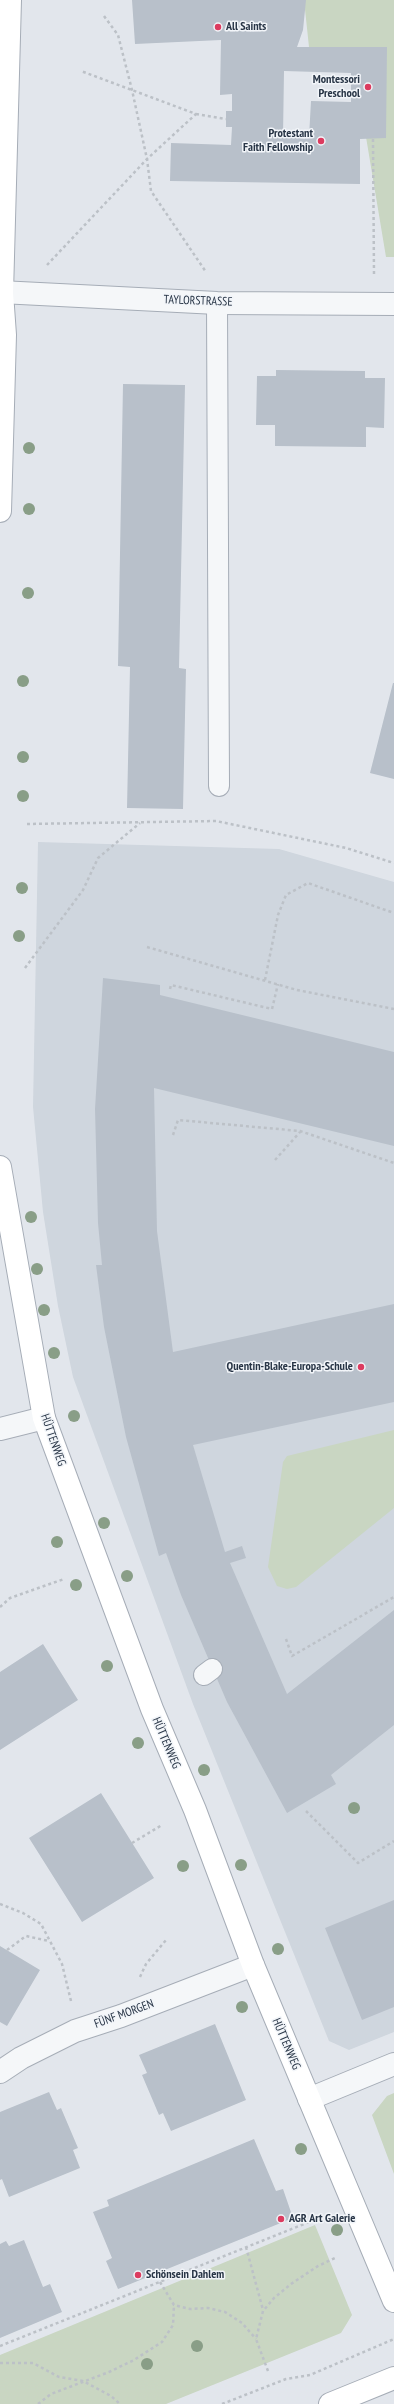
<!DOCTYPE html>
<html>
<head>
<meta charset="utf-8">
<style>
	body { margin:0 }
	canvas { display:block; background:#e2e6ec }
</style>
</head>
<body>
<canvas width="394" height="2404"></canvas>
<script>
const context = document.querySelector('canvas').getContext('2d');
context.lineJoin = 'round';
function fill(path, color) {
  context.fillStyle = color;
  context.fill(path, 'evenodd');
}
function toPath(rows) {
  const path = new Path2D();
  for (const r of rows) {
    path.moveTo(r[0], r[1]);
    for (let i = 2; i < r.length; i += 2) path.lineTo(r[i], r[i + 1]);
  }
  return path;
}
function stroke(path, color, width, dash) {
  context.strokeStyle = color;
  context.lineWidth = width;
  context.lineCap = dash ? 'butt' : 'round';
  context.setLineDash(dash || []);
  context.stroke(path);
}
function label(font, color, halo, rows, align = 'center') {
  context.font = font + ' "PT Sans Narrow",sans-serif';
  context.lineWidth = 3;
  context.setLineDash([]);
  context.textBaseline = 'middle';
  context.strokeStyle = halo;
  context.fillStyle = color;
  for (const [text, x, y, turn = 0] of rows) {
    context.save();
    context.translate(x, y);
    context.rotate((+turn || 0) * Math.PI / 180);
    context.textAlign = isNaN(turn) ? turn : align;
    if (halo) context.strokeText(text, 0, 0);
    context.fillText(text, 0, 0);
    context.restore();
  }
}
const built = toPath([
	[38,842,279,849,394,882,394,2032,349,2050,329,2041,193,1704,73,1377,58,1306,43,1212,33,1107]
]);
const green = toPath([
	[304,0,394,0,394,257,386,257,351,47,309,47],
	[394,1430,394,1508,296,1587,287,1589,277,1586,268,1567,283,1462,287,1456],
	[394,2093,394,2174,372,2115,387,2096],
	[315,2225,352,2315,341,2333,166,2404,0,2404,0,2355]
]);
const building = toPath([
	[132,0,306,0,303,30,297,47,387,47,386,138,360,139,360,184,170,181,171,143,231,145,232,127,226,127,226,111,232,111,232,94,220,95,221,40,135,44],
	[284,71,351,73,351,102,311,101,309,137,283,136],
	[276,370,365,371,365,378,385,378,384,428,366,427,366,447,275,446,275,425,256,425,257,376,276,376],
	[123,384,185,385,179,668,186,669,183,809,127,808,130,667,118,666],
	[393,683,394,683,394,779,370,773],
	[103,978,160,985,160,995,394,1052,394,1146,154,1088,157,1231,173,1352,394,1304,394,1402,193,1445,225,1552,242,1546,246,1558,230,1563,287,1694,394,1610,394,1725,331,1775,336,1784,287,1813,227,1702,181,1595,166,1553,159,1556,126,1437,104,1327,96,1265,102,1265,98,1223,95,1109],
	[43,1644,78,1700,0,1750,0,1672],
	[101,1793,154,1878,82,1922,29,1838],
	[394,1900,394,2007,362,2020,325,1928],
	[0,1946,40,1970,7,2026,0,2022],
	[215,2024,246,2100,171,2131,163,2113,159,2115,142,2075,147,2073,139,2055],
	[49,2092,57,2110,61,2108,78,2148,73,2150,80,2168,9,2197,2,2179,0,2180,0,2112],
	[254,2139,276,2191,283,2189,293,2218,118,2289,106,2261,112,2258,93,2212,109,2206,107,2200],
	[24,2240,43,2287,50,2284,62,2312,0,2338,0,2244,6,2241,9,2246]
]);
const path = toPath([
	[104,16,118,35,132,90,147,159,151,191,206,272],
	[196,114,226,119],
	[373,139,374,274],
	[47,265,147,159,196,114,81,71],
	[27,824,216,821,346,848,394,863],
	[147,947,297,990,394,1009],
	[25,968,83,890,98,858,140,823],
	[265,980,278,915,286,895,308,883,394,913],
	[170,989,171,985,272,1009,278,984],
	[173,1135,178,1120,300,1131,394,1163],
	[275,1160,300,1132],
	[0,1607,10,1598,64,1579],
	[286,1639,292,1656,394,1597],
	[306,1811,358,1863,394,1841],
	[132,1843,162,1825],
	[0,1904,23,1913,41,1924,62,1964,71,2001],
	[7,1950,26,1936,49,1941],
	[140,1977,146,1964,166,1940],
	[246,2247,263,2310],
	[160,2282,174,2305,190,2309,208,2308,225,2312,242,2323,256,2339],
	[0,2346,319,2218],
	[0,2363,33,2363,59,2377,83,2381,111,2396,120,2404],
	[268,2371,256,2339,263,2311,274,2298,291,2284,318,2266,335,2258],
	[38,2404,51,2394,109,2372,134,2360,162,2342,173,2325,174,2305],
	[222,2404,286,2379,310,2375,394,2339]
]);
const service = toPath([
	[217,303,219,786],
	[204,1675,212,1669]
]);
const minor = toPath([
	[0,292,217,303,394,304],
	[0,1429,44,1418],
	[0,2072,21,2058,75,2031,121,2016,253,1965],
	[309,2099,394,2064]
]);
const secondary = toPath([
	[0,511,5,335,2,293,10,0],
	[0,1167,44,1418,152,1709,195,1810,253,1965,394,2301],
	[330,2404,394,2378]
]);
const trees = [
	[29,448],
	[29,509],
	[28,593],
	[23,681],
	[23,757],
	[23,796],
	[22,888],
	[19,936],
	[31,1217],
	[37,1269],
	[44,1310],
	[54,1353],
	[74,1416],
	[104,1523],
	[57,1542],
	[127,1576],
	[76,1585],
	[107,1666],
	[138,1743],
	[204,1770],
	[354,1808],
	[241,1865],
	[183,1866],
	[278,1949],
	[242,2007],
	[301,2149],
	[337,2230],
	[197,2346],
	[147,2364]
];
const markers = [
	[218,27,4,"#dc3b5f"],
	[368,87,4,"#dc3b5f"],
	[321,141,4,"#dc3b5f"],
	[361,1367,4,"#dc3b5f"],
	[281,2219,4,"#dc3b5f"],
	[138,2275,4,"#dc3b5f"]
];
const poiNames = [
	["All Saints",226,27],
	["Montessori",360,80,"right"],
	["Preschool",360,94,"right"],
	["Protestant",313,134,"right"],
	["Faith Fellowship",313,148,"right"],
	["Quentin-Blake-Europa-Schule",353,1367,"right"],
	["AGR Art Galerie",289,2219],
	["Schönsein Dahlem",146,2275]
];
const streetNames = [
	["TAYLORSTRASSE",198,301,2],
	["HÜTTENWEG",53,1440,71],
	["HÜTTENWEG",166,1743,67],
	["FÜNF MORGEN",124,2014,-20],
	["HÜTTENWEG",286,2044,67]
];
fill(built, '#cfd6de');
fill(green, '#c9d6c2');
fill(building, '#b8c0ca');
stroke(service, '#a6adb7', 22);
stroke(minor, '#a6adb7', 24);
stroke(secondary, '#a6adb7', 24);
stroke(path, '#bcc1c7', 2.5, [3, 3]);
stroke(service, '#f5f7f9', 20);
stroke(minor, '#f5f7f9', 22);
stroke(secondary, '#fff', 22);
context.fillStyle = '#899e87';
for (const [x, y] of trees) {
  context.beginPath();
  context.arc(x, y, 6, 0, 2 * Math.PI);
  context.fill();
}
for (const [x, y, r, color] of markers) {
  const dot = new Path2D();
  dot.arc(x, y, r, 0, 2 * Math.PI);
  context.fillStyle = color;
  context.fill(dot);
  stroke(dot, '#f2f5f9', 1.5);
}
label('bold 12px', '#283546', '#f2f5f9', poiNames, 'left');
label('12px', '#283546', '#f2f5f9', streetNames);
</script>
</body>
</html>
